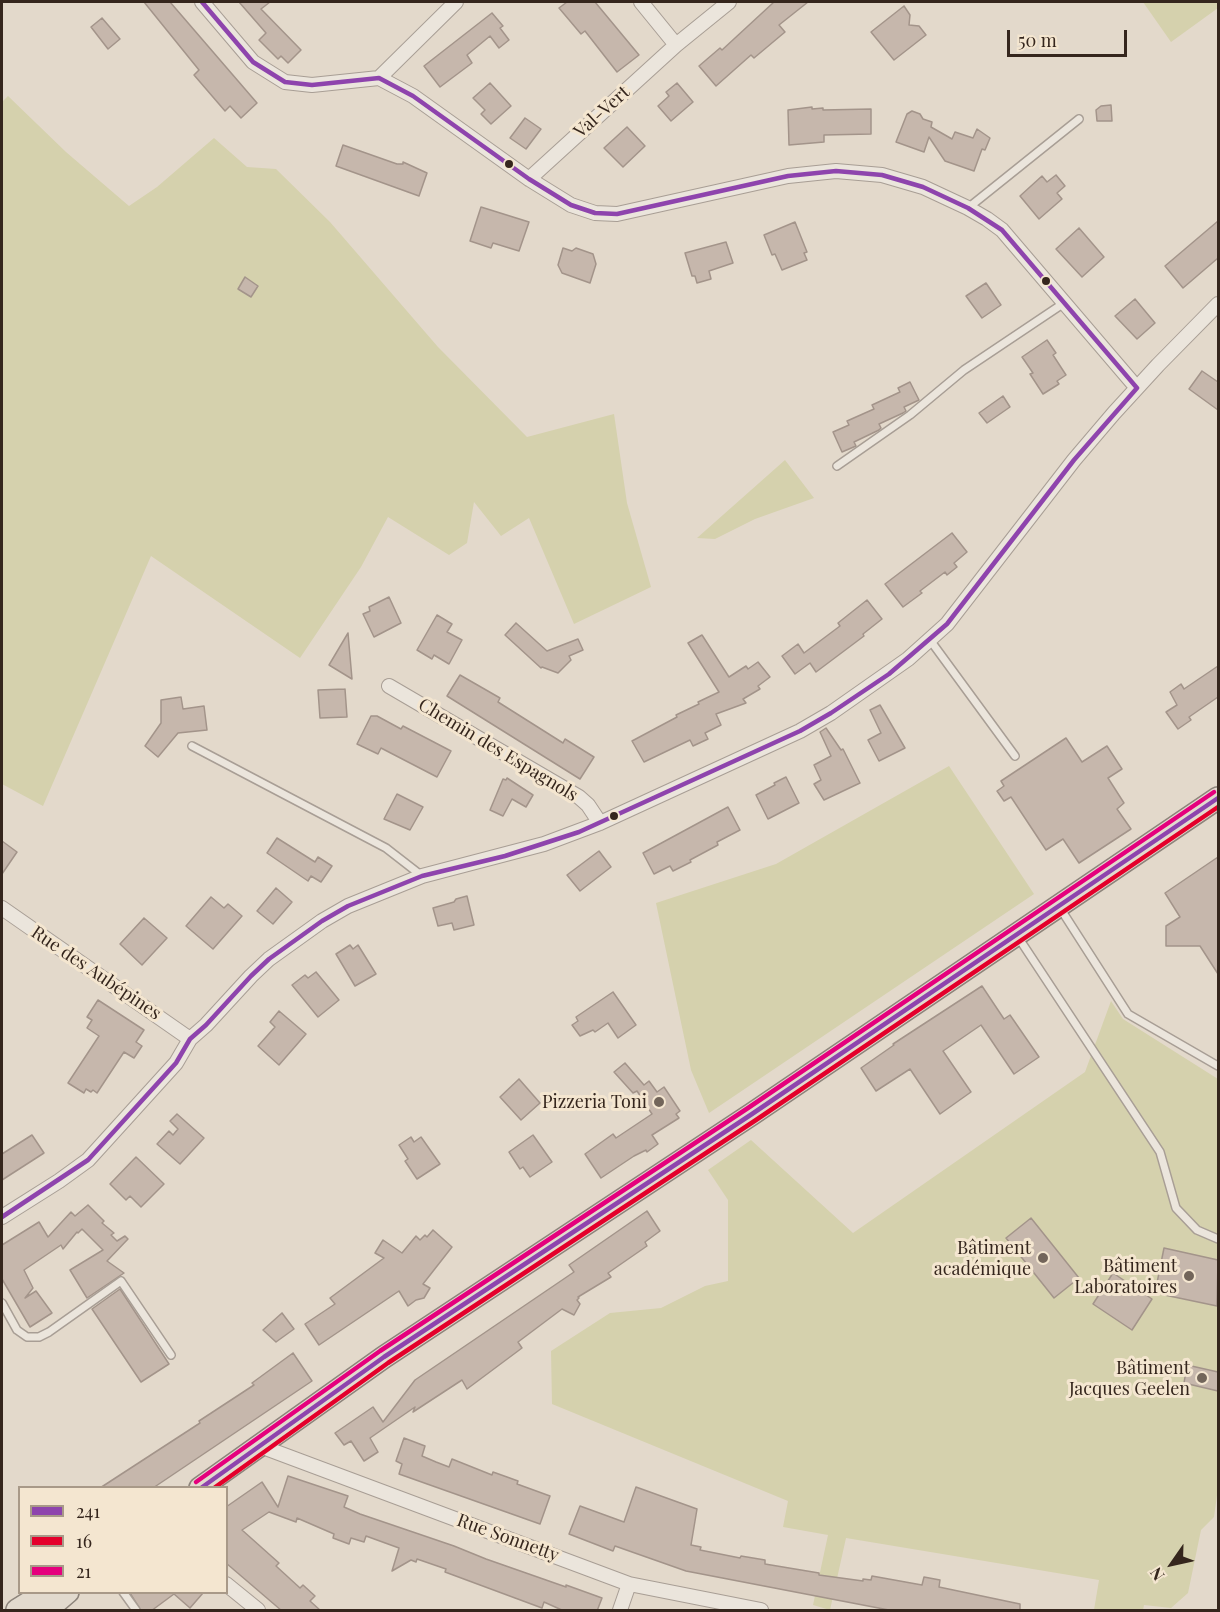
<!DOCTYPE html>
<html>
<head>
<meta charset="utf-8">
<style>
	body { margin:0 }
	#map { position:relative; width:1220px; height:1612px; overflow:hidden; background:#e3d9cb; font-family:"Playfair Display",serif }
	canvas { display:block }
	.frame { position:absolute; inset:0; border:3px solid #35261d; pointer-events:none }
	.legend { position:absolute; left:18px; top:1486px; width:210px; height:108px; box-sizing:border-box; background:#f4e6d0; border:2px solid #a89988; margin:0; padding:8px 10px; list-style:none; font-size:18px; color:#35261d }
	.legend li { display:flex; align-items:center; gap:12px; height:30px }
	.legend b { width:30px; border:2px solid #a89988 }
	.north { position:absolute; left:1142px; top:1534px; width:60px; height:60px; -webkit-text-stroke:4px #f4e6d0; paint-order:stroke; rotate:236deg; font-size:16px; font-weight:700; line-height:24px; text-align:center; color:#35261d }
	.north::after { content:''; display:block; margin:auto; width:21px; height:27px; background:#35261d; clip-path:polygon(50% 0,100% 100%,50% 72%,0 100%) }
	.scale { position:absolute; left:1007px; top:30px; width:120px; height:27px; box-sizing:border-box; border:3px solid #35261d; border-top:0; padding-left:8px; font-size:18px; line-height:21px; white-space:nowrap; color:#35261d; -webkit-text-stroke:4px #f4e6d0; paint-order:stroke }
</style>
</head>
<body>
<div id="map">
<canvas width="1220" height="1612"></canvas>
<div class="frame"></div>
<ul class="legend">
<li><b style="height:8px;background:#8e44ad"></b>241</li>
<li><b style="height:8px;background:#e4002b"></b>16</li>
<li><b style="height:8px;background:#e5007d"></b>21</li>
</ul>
<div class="north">N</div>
<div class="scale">50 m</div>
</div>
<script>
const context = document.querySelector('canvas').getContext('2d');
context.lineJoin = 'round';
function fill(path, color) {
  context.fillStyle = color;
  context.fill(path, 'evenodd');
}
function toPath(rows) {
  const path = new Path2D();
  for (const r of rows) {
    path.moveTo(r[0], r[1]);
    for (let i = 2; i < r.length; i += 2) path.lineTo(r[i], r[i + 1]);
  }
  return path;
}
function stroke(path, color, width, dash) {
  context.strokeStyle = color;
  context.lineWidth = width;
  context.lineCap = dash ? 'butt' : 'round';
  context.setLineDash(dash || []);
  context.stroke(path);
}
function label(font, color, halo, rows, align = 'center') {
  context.font = font + ' "Playfair Display",serif';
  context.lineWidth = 6;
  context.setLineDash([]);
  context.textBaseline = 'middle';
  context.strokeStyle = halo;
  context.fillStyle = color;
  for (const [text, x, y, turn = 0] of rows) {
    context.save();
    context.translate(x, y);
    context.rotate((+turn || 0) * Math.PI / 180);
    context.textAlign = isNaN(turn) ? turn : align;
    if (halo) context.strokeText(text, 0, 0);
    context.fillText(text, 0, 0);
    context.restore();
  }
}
const green = toPath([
	[1143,2,1218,2,1218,8,1171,42],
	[8,96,66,152,129,206,157,187,214,138,247,167,276,169,330,222,438,347,527,437,614,414,627,503,651,587,574,624,529,518,501,536,474,502,467,543,449,555,388,517,361,567,300,658,151,556,43,806,2,784,2,102],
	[785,460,814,498,755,519,715,539,697,538],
	[949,766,1034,894,709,1113,691,1070,656,903,776,864],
	[1111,1001,1123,1019,1218,1079,1218,1488,1214,1517,1201,1530,1188,1593,1171,1608,1144,1605,1143,1610,1094,1610,1099,1580,846,1538,830,1610,813,1605,828,1535,783,1527,788,1501,552,1404,551,1351,610,1313,661,1308,705,1286,728,1281,728,1200,708,1170,751,1140,853,1233,1085,1072]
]);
const building = toPath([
	[144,2,170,2,257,103,241,118,230,106,225,111,194,75,199,70,144,2],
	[239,2,270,2,261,9,301,50,288,63,281,56,278,59,259,40,266,33,239,2],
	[567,2,595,2,639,55,617,72,585,31,581,34,559,8,567,2],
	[774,2,808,2,779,25,785,32,754,58,751,55,716,86,699,66,720,48,722,50,774,2],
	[904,6,910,15,909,25,919,26,926,35,894,60,871,32,904,6],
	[492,13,503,26,500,28,509,40,499,48,490,36,467,55,472,63,440,87,424,66,492,13],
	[102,18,120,39,108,49,91,27,102,18],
	[490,83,511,106,491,124,481,114,485,110,473,98,490,83],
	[677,83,693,102,671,121,658,106,669,96,666,92,677,83],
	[1111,105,1112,121,1097,121,1096,110,1101,106,1111,105],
	[812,107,812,109,823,108,823,110,871,109,871,134,824,135,824,142,789,145,788,110,812,107],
	[912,111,920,114,923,119,932,122,931,127,952,139,955,132,973,138,977,129,990,138,985,150,982,149,974,171,945,161,929,137,924,152,896,142,907,114,912,111],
	[525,118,541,129,526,149,510,138,525,118],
	[627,127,645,146,623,167,604,148,627,127],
	[343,145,397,164,403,164,403,162,427,173,419,196,336,166,343,145],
	[1056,175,1065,186,1057,193,1062,199,1039,219,1020,196,1042,176,1047,182,1056,175],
	[481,207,529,222,519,251,493,243,491,248,470,241,481,207],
	[1218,221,1218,258,1183,288,1165,266,1218,221],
	[795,222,807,252,804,253,807,260,782,270,775,254,772,255,764,235,795,222],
	[1079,228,1104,257,1082,277,1056,249,1079,228],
	[726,242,733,263,709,271,711,279,697,283,695,276,692,276,685,253,726,242],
	[563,248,572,251,576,248,593,254,596,264,590,283,562,273,558,265,563,248],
	[245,277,258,286,251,297,238,289,245,277],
	[986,283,1001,305,982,318,966,296,986,283],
	[1135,299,1155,323,1137,339,1115,316,1135,299],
	[1047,340,1056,353,1053,355,1066,375,1057,381,1059,384,1043,394,1030,374,1033,373,1022,357,1047,340],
	[1202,371,1218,382,1218,410,1189,389,1202,371],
	[910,382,919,400,904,407,906,411,903,413,879,424,881,428,879,430,854,442,856,446,842,452,833,432,849,425,847,421,874,409,872,405,900,392,898,388,910,382],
	[1003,396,1010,407,987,423,979,413,1003,396],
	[952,533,967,552,954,563,957,567,947,575,945,572,920,591,922,593,903,607,885,584,952,533],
	[389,597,401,623,374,637,363,614,370,611,369,607,389,597],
	[867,600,882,619,863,634,864,636,816,672,810,663,795,674,782,656,798,644,804,653,840,626,838,623,867,600],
	[437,615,452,624,447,632,462,640,449,664,434,655,432,659,417,650,437,615],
	[516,623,547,651,578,639,583,650,569,656,571,660,558,673,542,667,541,668,505,635,516,623],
	[348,633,352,679,329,665,348,633],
	[702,635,729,677,746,666,748,669,758,662,770,677,758,686,760,689,743,699,746,703,716,714,721,725,705,733,708,739,693,746,690,740,644,762,632,741,677,717,676,715,699,704,698,702,719,692,688,643,702,635],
	[1218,666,1218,697,1189,717,1191,720,1178,729,1166,712,1177,705,1170,692,1181,684,1184,689,1218,666],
	[460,675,500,698,498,702,563,743,565,739,594,757,580,779,447,696,460,675],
	[345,689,347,717,320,718,318,690,345,689],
	[181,697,183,709,204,706,207,730,178,733,158,757,145,746,161,723,161,700,181,697],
	[880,705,905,748,879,761,868,740,881,733,870,710,880,705],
	[371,716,377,716,401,729,403,726,451,751,437,777,381,748,378,754,357,744,371,716],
	[826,728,841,750,843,749,860,783,824,800,814,784,821,780,814,765,831,756,820,732,826,728],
	[1066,738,1082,762,1107,746,1122,769,1108,778,1124,803,1117,809,1131,829,1079,863,1063,839,1046,850,1011,797,1004,801,997,791,1004,786,1001,781,1066,738],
	[786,777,799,803,768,819,756,795,775,785,774,783,786,777],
	[507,778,533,795,526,807,512,799,503,816,490,810,503,779,506,780,507,778],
	[397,794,423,807,410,830,384,819,397,794],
	[728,807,740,830,717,842,718,845,690,860,691,862,673,871,670,866,654,874,643,853,728,807],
	[277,838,315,862,318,857,332,866,321,882,311,876,308,881,267,853,277,838],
	[2,841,17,852,2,874,2,841],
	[599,851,611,867,580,891,567,875,599,851],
	[1218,857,1218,974,1200,946,1166,946,1166,926,1180,917,1165,893,1218,857],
	[276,888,292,902,273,924,257,911,276,888],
	[467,896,474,925,454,930,452,923,438,926,433,908,454,902,456,899,467,896],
	[211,897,224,908,228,904,242,916,213,949,186,926,211,897],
	[144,918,167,938,142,965,120,944,144,918],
	[350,945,353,949,358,945,376,974,355,986,336,954,350,945],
	[316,972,339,1000,318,1017,292,985,305,975,308,978,316,972],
	[982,986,1004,1019,1010,1015,1039,1057,1014,1074,981,1025,943,1051,971,1092,940,1114,910,1069,876,1091,861,1068,894,1045,893,1044,982,986],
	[613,992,636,1025,618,1038,608,1023,595,1032,593,1030,580,1036,572,1025,578,1021,576,1017,613,992],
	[98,1000,144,1030,136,1042,142,1046,134,1058,124,1052,97,1093,93,1090,91,1092,86,1089,84,1093,68,1083,99,1036,87,1028,92,1020,87,1017,98,1000],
	[279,1011,306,1034,279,1065,258,1046,275,1027,270,1022,279,1011],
	[625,1063,644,1085,649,1081,657,1092,664,1087,680,1111,676,1114,679,1118,652,1135,658,1144,647,1152,646,1150,634,1156,601,1178,585,1154,613,1134,616,1138,652,1114,637,1091,633,1093,614,1072,625,1063],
	[519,1079,540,1103,521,1120,500,1097,519,1079],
	[177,1114,204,1138,180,1164,157,1144,169,1131,173,1135,178,1129,170,1121,177,1114],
	[32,1135,44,1153,2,1180,2,1154,32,1135],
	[533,1135,552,1162,530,1177,523,1167,520,1169,509,1152,533,1135],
	[411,1137,414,1142,421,1137,440,1164,417,1179,405,1161,408,1159,399,1145,411,1137],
	[136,1157,164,1184,141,1207,130,1196,126,1200,110,1184,136,1157],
	[88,1205,104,1221,102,1223,114,1233,111,1235,117,1241,125,1236,128,1239,107,1261,124,1273,87,1298,70,1270,103,1250,82,1229,78,1233,77,1232,63,1249,61,1245,24,1270,33,1288,25,1298,36,1291,52,1313,30,1327,2,1279,2,1245,39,1222,48,1237,71,1212,75,1216,88,1205],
	[647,1211,660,1231,645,1242,647,1246,608,1273,611,1277,578,1297,579,1298,577,1300,580,1304,574,1315,562,1309,518,1342,522,1348,467,1389,462,1380,413,1412,415,1407,370,1438,378,1452,364,1461,351,1441,344,1445,335,1433,373,1407,383,1422,415,1380,574,1272,569,1265,647,1211],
	[1031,1218,1079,1278,1054,1298,1006,1238,1031,1218],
	[433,1230,452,1247,423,1284,430,1288,424,1298,416,1300,408,1306,399,1291,319,1345,305,1324,335,1304,330,1298,384,1258,375,1253,383,1240,402,1253,416,1236,420,1240,425,1235,427,1237,433,1230],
	[1164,1248,1218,1260,1217,1306,1155,1293,1164,1248],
	[1113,1273,1152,1299,1132,1330,1093,1304,1113,1273],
	[120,1289,169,1364,141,1382,92,1309,120,1289],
	[282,1313,294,1329,276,1342,263,1330,282,1313],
	[293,1353,312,1381,153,1488,100,1488,200,1423,199,1421,254,1385,252,1383,293,1353],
	[1187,1365,1218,1372,1218,1391,1184,1383,1187,1365],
	[404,1438,425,1446,422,1456,436,1462,449,1467,452,1459,492,1475,493,1472,507,1477,518,1481,517,1484,550,1496,540,1524,399,1474,402,1464,396,1461,404,1438],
	[288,1476,348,1496,344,1507,360,1514,454,1546,486,1559,566,1587,566,1585,602,1598,597,1611,564,1611,544,1602,542,1608,445,1572,446,1569,417,1559,416,1562,411,1560,392,1571,399,1548,366,1536,364,1542,351,1538,349,1544,333,1538,334,1534,297,1518,296,1522,269,1512,242,1530,279,1563,276,1566,300,1588,303,1585,315,1596,310,1601,321,1611,282,1611,226,1563,226,1507,262,1482,278,1507,288,1476],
	[636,1487,697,1509,691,1545,701,1547,700,1550,740,1558,741,1556,765,1560,765,1564,819,1573,819,1575,863,1581,863,1579,871,1580,872,1576,922,1585,924,1577,940,1580,939,1587,1020,1604,1020,1611,894,1611,686,1571,615,1546,613,1551,569,1534,580,1506,624,1522,636,1487],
	[130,1593,203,1593,190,1608,174,1594,151,1611,141,1611,130,1593]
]);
const service = toPath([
	[968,208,1079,119],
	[837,466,910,415,964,370,1064,303],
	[930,640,1015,756],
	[192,746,386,848,422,876],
	[1060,908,1128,1014,1218,1066],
	[1018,937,1160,1152,1176,1208,1197,1230,1218,1239],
	[2,1303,17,1330,27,1337,39,1337,49,1332,121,1281,171,1355],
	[123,1592,136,1610]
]);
const minor = toPath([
	[202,2,253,62,285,82,312,85,379,78,413,96,529,179,571,205,595,213,617,214,788,176,836,171,882,175,923,187,968,208,987,219,1002,230,1137,388],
	[641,2,676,45],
	[379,78,456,2],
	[529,179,676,45,729,2],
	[389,686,579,797,588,805,600,823],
	[2,908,190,1039],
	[2,1217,59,1181,88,1160,176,1063,190,1039,206,1025,251,976,269,959,322,921,348,906,422,876,544,844,600,823,800,731,831,713,908,659,947,624,1074,460,1114,413,1158,365,1218,304],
	[260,1446,629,1584,761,1610],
	[226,1584,258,1610],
	[620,1610,629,1584]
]);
const primary = toPath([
	[200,1488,384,1357,752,1114,1218,798],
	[17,1610,46,1592],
	[47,1610,68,1592]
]);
const bus1 = toPath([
	[202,2,253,62,285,82,312,85,379,78,413,96,529,179,571,205,595,213,617,214,788,176,836,171,882,175,923,187,968,208,1002,230,1137,388],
	[2,1217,88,1160,176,1063,190,1039,206,1025,251,976,269,959,322,921,348,906,422,876,505,856,579,832,800,731,831,713,889,674,947,624,1074,460,1137,388],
	[201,1488,384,1357,752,1114,1218,798]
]);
const bus2 = toPath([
	[214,1488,388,1363,756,1120,1218,807]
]);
const bus3 = toPath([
	[196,1482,380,1351,748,1108,1214,792]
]);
const markers = [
	[509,164,5,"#35261d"],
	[1046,281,5,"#35261d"],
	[614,816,5,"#35261d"],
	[659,1102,6,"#72655a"],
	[1043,1258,6,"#72655a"],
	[1189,1276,6,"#72655a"],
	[1202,1378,6,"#72655a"]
];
const streetNames = [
	["Val-Vert",602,112,-42],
	["Chemin des Espagnols",498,750,31],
	["Rue des Aubépines",96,973,34],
	["Rue Sonnetty",508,1538,20]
];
const poiNames = [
	["Pizzeria Toni",647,1102],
	["Bâtiment",1031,1248],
	["académique",1031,1269],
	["Bâtiment",1177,1266],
	["Laboratoires",1177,1287],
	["Bâtiment",1190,1368],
	["Jacques Geelen",1190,1389]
];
fill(green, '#d5d1ad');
fill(building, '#c6b7ac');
stroke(building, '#a3948a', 1.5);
stroke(service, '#a89e95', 10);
stroke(minor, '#a89e95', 16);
stroke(primary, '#8d847b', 24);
stroke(service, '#ebe5dc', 7);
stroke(minor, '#ebe5dc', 14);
stroke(primary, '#e2dace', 21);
stroke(bus1, '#8e44ad', 4.5);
stroke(bus2, '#e4002b', 4.5);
stroke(bus3, '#e5007d', 4.5);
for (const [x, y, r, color] of markers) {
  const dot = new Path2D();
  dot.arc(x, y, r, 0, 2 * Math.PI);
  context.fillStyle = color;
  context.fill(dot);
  stroke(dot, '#f4e6d0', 2);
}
label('18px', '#35261d', '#f4e6d0', streetNames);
label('18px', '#35261d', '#f4e6d0', poiNames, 'right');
</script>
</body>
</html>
